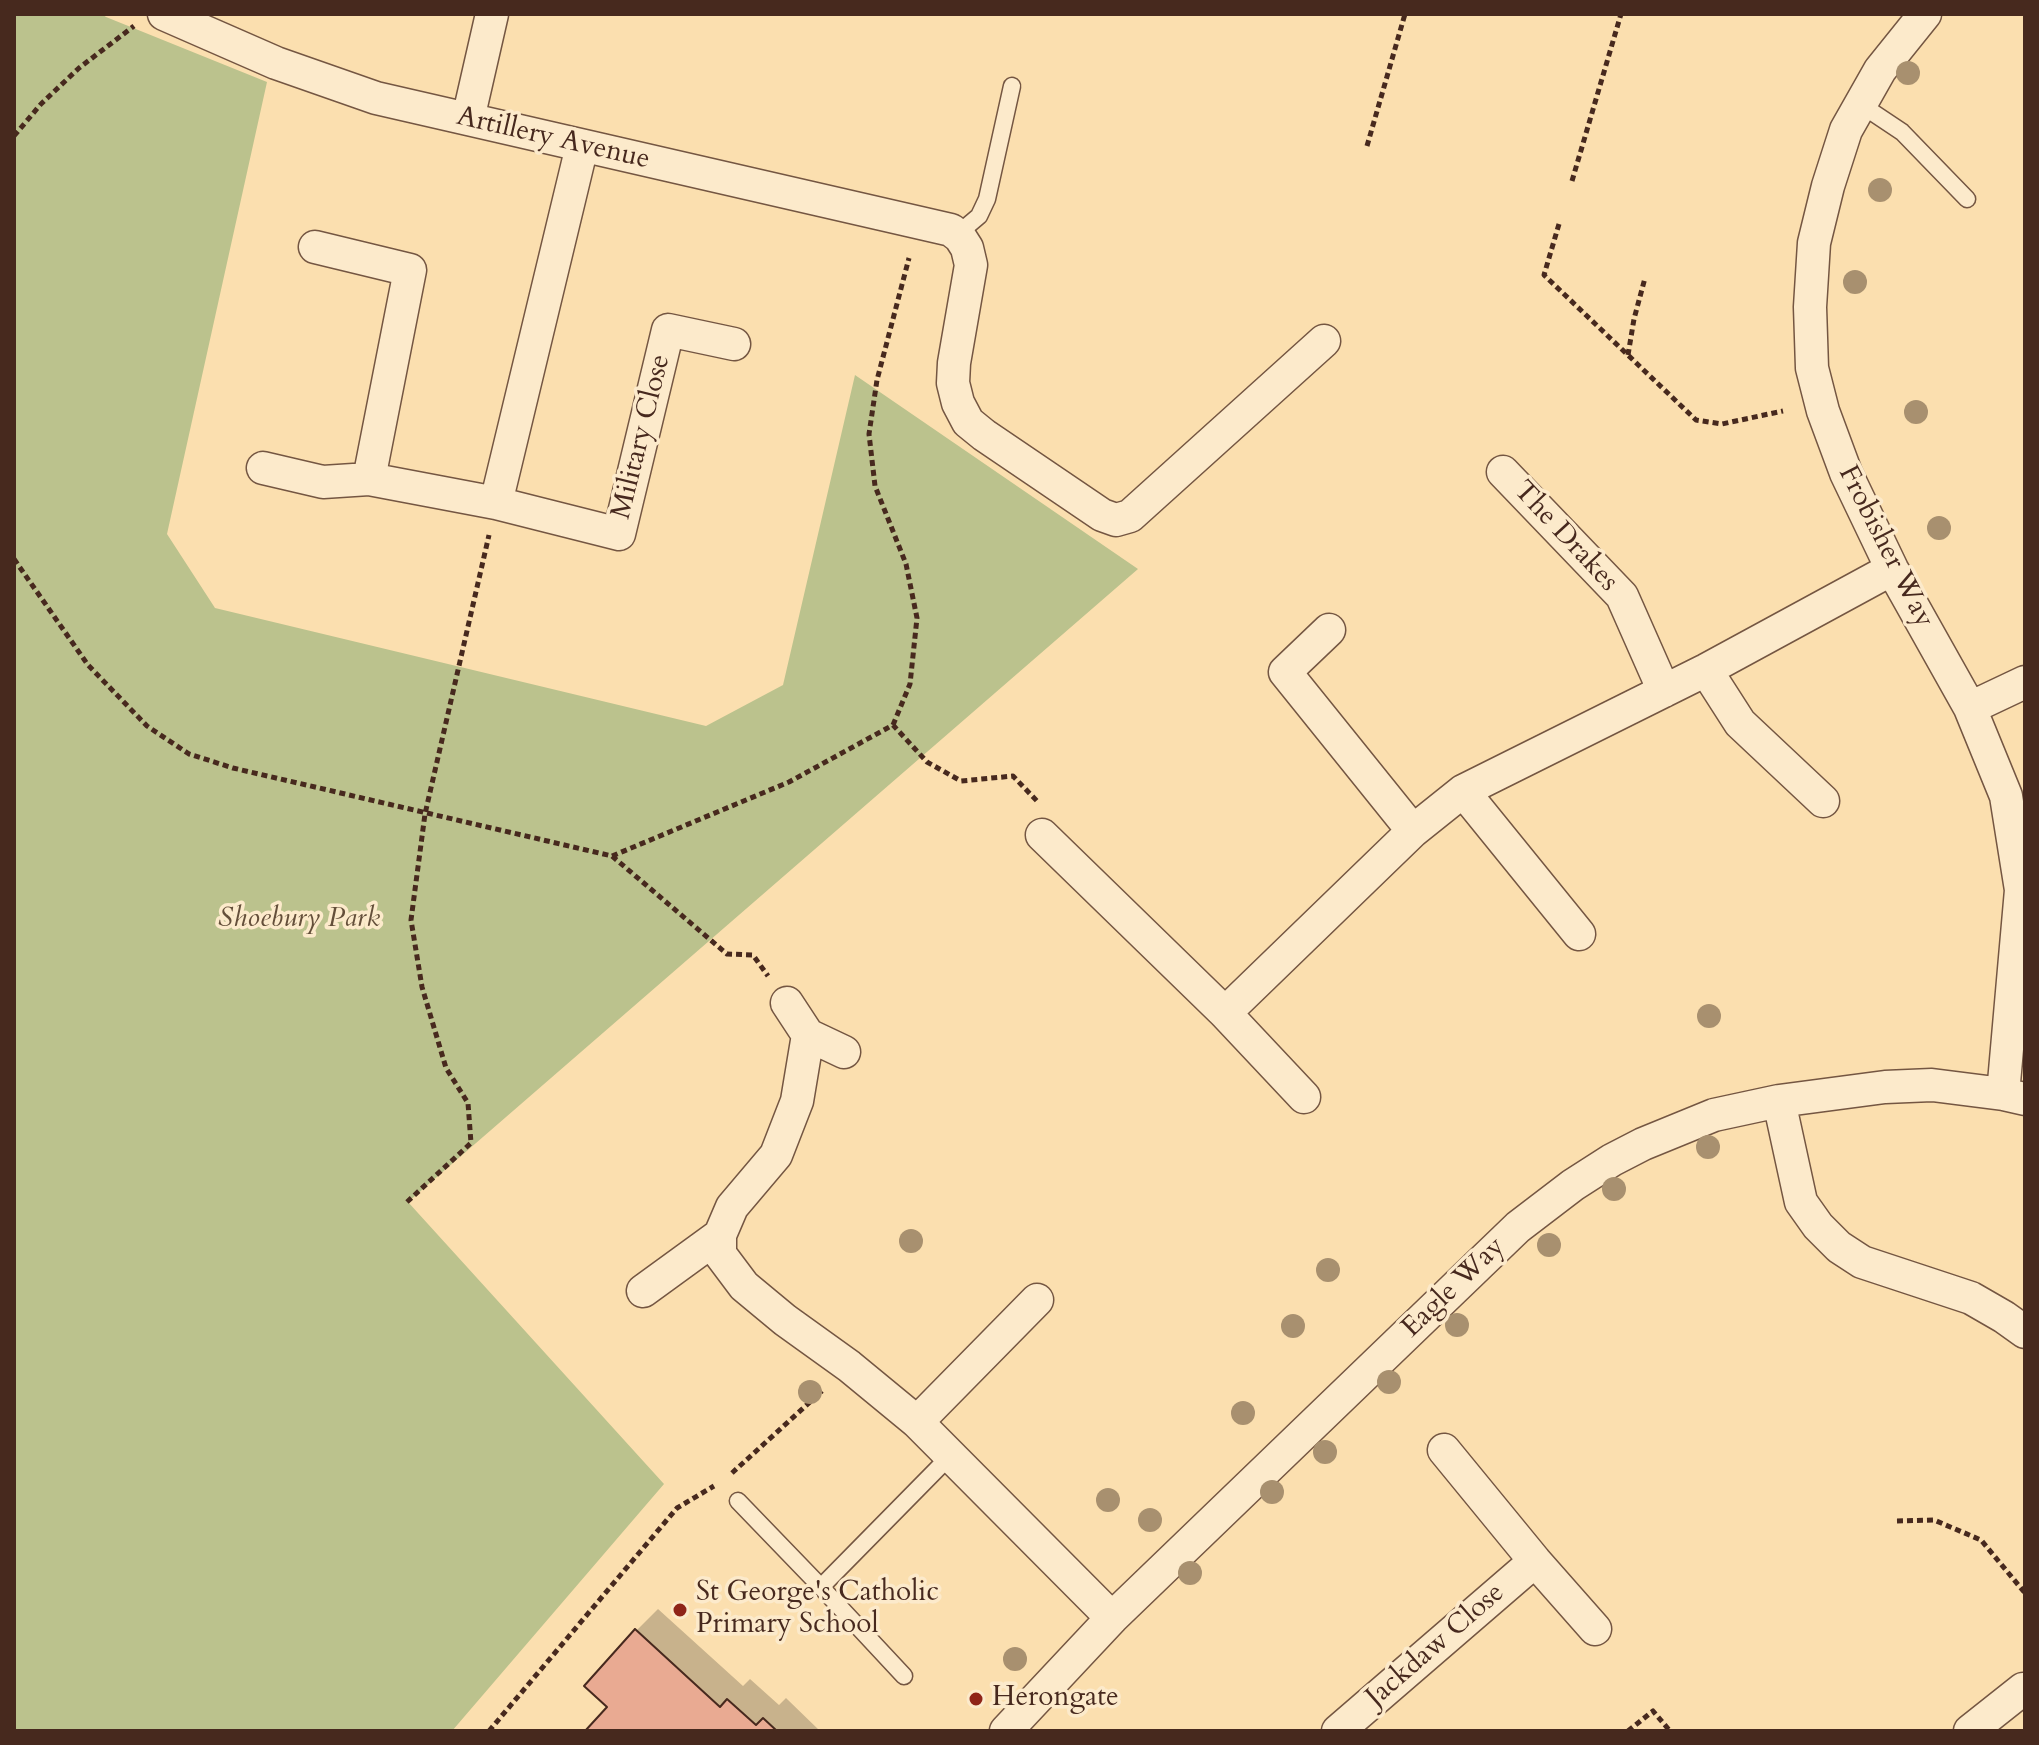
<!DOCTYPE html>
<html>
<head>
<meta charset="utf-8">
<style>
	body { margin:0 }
	#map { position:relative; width:2039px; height:1745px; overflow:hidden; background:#fbdfaf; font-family:Cardo,serif }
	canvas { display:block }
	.frame { position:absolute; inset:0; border:16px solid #47291e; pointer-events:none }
</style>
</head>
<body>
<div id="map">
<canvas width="2039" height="1745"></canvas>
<div class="frame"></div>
</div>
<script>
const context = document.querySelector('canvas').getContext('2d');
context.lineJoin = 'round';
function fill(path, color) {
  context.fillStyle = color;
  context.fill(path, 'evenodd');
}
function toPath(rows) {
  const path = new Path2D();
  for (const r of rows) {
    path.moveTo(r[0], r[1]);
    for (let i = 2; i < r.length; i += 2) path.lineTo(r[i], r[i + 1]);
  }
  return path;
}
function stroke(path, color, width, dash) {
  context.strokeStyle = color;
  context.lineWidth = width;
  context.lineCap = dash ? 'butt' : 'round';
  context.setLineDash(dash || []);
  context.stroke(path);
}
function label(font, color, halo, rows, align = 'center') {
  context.font = font + ' Cardo,serif';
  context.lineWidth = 7;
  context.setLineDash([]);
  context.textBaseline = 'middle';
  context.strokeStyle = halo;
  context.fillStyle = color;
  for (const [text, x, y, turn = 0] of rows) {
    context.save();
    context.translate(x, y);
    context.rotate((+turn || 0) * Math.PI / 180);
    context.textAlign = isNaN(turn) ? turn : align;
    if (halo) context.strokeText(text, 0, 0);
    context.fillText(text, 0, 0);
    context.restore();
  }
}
const green = toPath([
	[14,14,102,14,106,17,267,82,167,534,215,608,706,726,783,685,855,375,1138,569,408,1202,664,1484,452,1731,14,1731]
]);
const shadow = toPath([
	[658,1609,743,1686,750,1679,779,1705,786,1698,820,1731,588,1731,610,1707,636,1631]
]);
const building = toPath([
	[635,1629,720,1707,727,1699,756,1725,763,1718,777,1731,585,1731,607,1707,584,1686,635,1629]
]);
const path = toPath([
	[14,136,41,104,79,68,134,26],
	[1367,146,1405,14],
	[1572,181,1621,14],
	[1559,224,1544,275,1696,420,1722,424,1783,411],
	[1628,355,1634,319,1645,278],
	[14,559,88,665,147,726,189,754,233,768,612,856,727,954,753,955,768,976],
	[893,725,910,684,917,618,906,564,875,486,869,434,877,380,909,258],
	[612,856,789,782,893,725,927,762,961,781,1013,776,1037,801],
	[407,1202,471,1143,468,1103,446,1068,422,987,411,920,425,814,489,535],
	[732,1473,822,1391],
	[1897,1521,1934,1520,1981,1540,2025,1593],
	[489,1731,677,1508,714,1486],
	[1628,1731,1653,1711,1670,1731]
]);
const lane = toPath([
	[1860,104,1902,132,1967,199],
	[951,230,966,227,979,216,987,199,1012,86],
	[738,1501,821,1587,904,1676],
	[821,1587,950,1456]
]);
const street = toPath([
	[164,14,276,63,376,98,951,230,960,237,967,248,971,265,954,363,953,383,958,403,968,422,984,435,1102,515,1116,520,1130,516,1324,341],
	[1925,14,1880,70,1846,130,1828,186,1814,243,1810,307,1812,368,1823,411,1846,473,1892,569,1970,708,2006,796,2021,890,2003,1094],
	[468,119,492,14],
	[582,146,496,503,619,534,668,330,734,344],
	[315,247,410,270,369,479,496,503],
	[263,468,323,482,369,479],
	[1503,472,1622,596,1664,691],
	[1329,630,1285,672,1413,831],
	[1706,670,1740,723,1823,801],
	[1970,708,2025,682],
	[1463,791,1579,934],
	[1042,835,1225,1013,1304,1097],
	[787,1003,808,1035,797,1101,776,1155,732,1207,720,1235,720,1254,744,1286,785,1320,849,1366,917,1422,1112,1618],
	[1225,1013,1413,831,1463,791,1706,670,1892,569],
	[808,1035,844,1052],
	[1779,1101,1801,1202,1818,1226,1839,1247,1862,1262,1971,1298,2004,1317,2025,1332],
	[643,1291,720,1235],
	[917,1422,1037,1300],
	[1444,1450,1535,1561,1595,1629],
	[1006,1731,1112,1618,1518,1227,1573,1185,1612,1160,1643,1144,1714,1115,1779,1101,1885,1087,1932,1085,2003,1094,2025,1099],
	[1338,1731,1535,1561],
	[1970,1731,2023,1689]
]);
const trees = [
	[1908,73],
	[1880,190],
	[1855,282],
	[1916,412],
	[1939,528],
	[1709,1016],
	[1708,1147],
	[1614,1189],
	[911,1241],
	[1549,1245],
	[1328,1270],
	[1457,1325],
	[1293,1326],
	[1389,1382],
	[810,1392],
	[1243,1413],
	[1325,1452],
	[1272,1492],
	[1108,1500],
	[1150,1520],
	[1190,1573],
	[1015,1659]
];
const markers = [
	[680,1610,8,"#8f2418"],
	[976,1699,8,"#8f2418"]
];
const streetNames = [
	["Artillery Avenue",553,139,13],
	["Military Close",642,437,-76],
	["The Drakes",1565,537,47],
	["Frobisher Way",1885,547,63],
	["Eagle Way",1454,1288,-44],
	["Jackdaw Close",1436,1646,-41]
];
const parkNames = [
	["Shoebury Park",299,920]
];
const poiNames = [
	["St George's Catholic",696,1594],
	["Primary School",696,1626],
	["Herongate",992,1699]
];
fill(green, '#bbc28d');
fill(shadow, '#0003');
fill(building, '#e9aa92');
stroke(building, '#47291e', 2);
stroke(lane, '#745642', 19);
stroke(street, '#745642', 35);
stroke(path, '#47291e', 5, [6, 4]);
stroke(lane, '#fceacb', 16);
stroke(street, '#fceacb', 32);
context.fillStyle = '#a8906f';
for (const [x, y] of trees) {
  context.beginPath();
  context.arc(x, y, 12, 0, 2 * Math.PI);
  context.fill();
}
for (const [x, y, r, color] of markers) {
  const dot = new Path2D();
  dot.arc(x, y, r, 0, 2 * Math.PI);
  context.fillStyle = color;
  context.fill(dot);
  stroke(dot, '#fceacb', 3);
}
label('28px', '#47291e', '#fceacb', streetNames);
label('italic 28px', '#644f3a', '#fceacb', parkNames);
label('28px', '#47291e', '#fceacb', poiNames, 'left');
</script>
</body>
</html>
